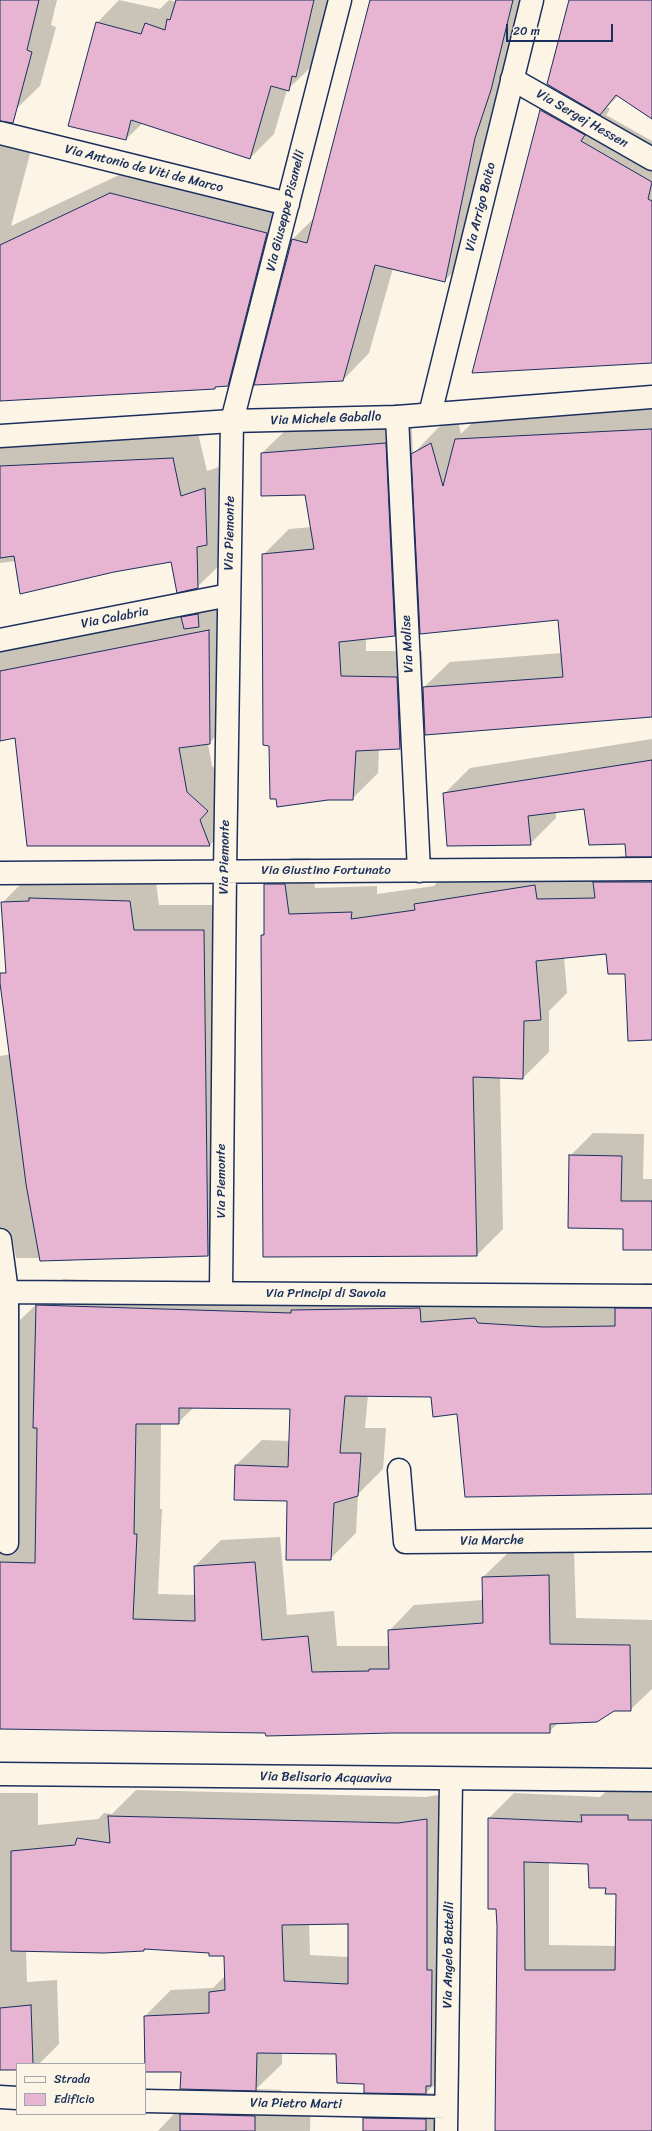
<!DOCTYPE html>
<html>
<head>
<meta charset="utf-8">
<style>
	body { margin:0 }
	#map { position:relative; width:652px; height:2131px; overflow:hidden; background:#fcf5e5; font-family:Sriracha,sans-serif }
	canvas { display:block }
	.legend { position:absolute; left:16px; top:2063px; width:130px; height:52px; box-sizing:border-box; background:#fcf5e5; border:1px solid #a2a6af; margin:0; padding:5px 7px; list-style:none; font-size:12px; color:#1b2f5e }
	.legend li { display:flex; align-items:center; gap:8px; height:20px }
	.legend b { width:20px; border:1px solid #a2a6af }
	.scale { position:absolute; left:506px; top:24px; width:107px; height:18px; box-sizing:border-box; border:2px solid #1b2f5e; border-top:0; padding-left:5px; font-size:12px; line-height:14px; white-space:nowrap; color:#1b2f5e; -webkit-text-stroke:3px #fcf5e5; paint-order:stroke }
</style>
</head>
<body>
<div id="map">
<canvas width="652" height="2131"></canvas>
<ul class="legend">
<li><b style="height:5px;background:#fcf5e5"></b>Strada</li>
<li><b style="height:11px;background:#e7b4d2"></b>Edificio</li>
</ul>
<div class="scale">20 m</div>
</div>
<script>
const context = document.querySelector('canvas').getContext('2d');
context.lineJoin = 'round';
function fill(path, color) {
  context.fillStyle = color;
  context.fill(path, 'evenodd');
}
function toPath(rows) {
  const path = new Path2D();
  for (const r of rows) {
    path.moveTo(r[0], r[1]);
    for (let i = 2; i < r.length; i += 2) path.lineTo(r[i], r[i + 1]);
  }
  return path;
}
function stroke(path, color, width, dash) {
  context.strokeStyle = color;
  context.lineWidth = width;
  context.lineCap = dash ? 'butt' : 'round';
  context.setLineDash(dash || []);
  context.stroke(path);
}
function label(font, color, halo, rows, align = 'center') {
  context.font = font + ' Sriracha,sans-serif';
  context.lineWidth = 3;
  context.setLineDash([]);
  context.textBaseline = 'middle';
  context.strokeStyle = halo;
  context.fillStyle = color;
  for (const [text, x, y, turn = 0] of rows) {
    context.save();
    context.translate(x, y);
    context.rotate((+turn || 0) * Math.PI / 180);
    context.textAlign = isNaN(turn) ? turn : align;
    if (halo) context.strokeText(text, 0, 0);
    context.fillText(text, 0, 0);
    context.restore();
  }
}
const shadow = toPath([
	[0,0,57,0,51,25,56,27,40,86,15,110,0,107],
	[119,0,160,9,169,0,176,2,177,0,330,0,312,66,287,90,274,134,250,158,143,123,126,139,97,23],
	[371,0,533,0,471,255,444,281,393,268,369,353,343,380,292,240,314,218],
	[570,0,652,0,652,118,618,96,607,107,610,109,606,115,652,141,652,362,473,372,541,110,560,91],
	[0,141,31,150,11,226,136,167,293,207,254,359,228,385,217,386,214,388,0,401],
	[652,404,652,716,425,722,399,748,379,749,378,773,352,799,270,745,263,555,289,529,312,527,306,494,262,453,288,428,411,418,413,454,438,428,457,417,461,434,482,413],
	[420,610,559,619,562,653,450,662,423,688,422,651,366,651,366,638,395,635],
	[198,433,207,471,231,463,223,562,197,587,171,561,16,561,0,563,0,442],
	[234,605,235,718,208,744,212,766,233,785,235,820,210,845,16,737,0,740,0,652],
	[652,739,652,1014,626,973,607,953,564,957,567,993,549,1011,549,1052,523,1078,500,1077,503,1229,477,1255,262,935,265,932,265,884,291,858,310,858,315,888,377,886,377,894,434,886,441,878,604,872,620,856,627,856,626,843,585,808,556,812,556,818,530,844,444,794,470,768],
	[155,875,159,905,229,905,233,1229,208,1255,39,1260,39,1258,16,1258,12,1235,0,1247,0,1056,13,1054,2,903,28,877],
	[593,1133,644,1134,643,1179,652,1179,652,1249,624,1228,570,1156],
	[63,1279,315,1287,318,1285,445,1283,446,1297,624,1301,642,1283,652,1283,652,1493,458,1412,432,1396,368,1395,365,1428,386,1428,383,1469,358,1494,356,1533,330,1559,288,1500,236,1465,262,1440,290,1441,291,1408,194,1407,178,1423,161,1423,160,1509,162,1509,158,1594,196,1595,195,1566,221,1540,280,1537,287,1615,334,1611,337,1646,389,1646,389,1631,414,1605,483,1600,483,1577,509,1552,574,1550,576,1618,652,1620,652,1689,630,1710,614,1710,559,1722,549,1732,266,1732,0,1728,0,1291,20,1293,20,1320],
	[136,1790,425,1797,452,1793,452,2067,426,2093,452,2093,451,2131,364,2131,364,2118,390,2092,365,2083,337,2053,282,2052,282,2064,256,2089,281,2090,281,2094,311,2094,310,2131,158,2131,184,2103,193,2103,207,2089,182,2071,145,2064,145,2016,171,1990,213,1988,225,1976,225,1955,210,1952,146,1948,144,1950,26,1950,27,1982,57,1980,59,2044,39,2064,17,2064,17,2069,0,2069,0,1793,38,1793,38,1825,98,1819,104,1813,112,1814],
	[349,1923,349,1957,310,1955,309,1924],
	[608,1790,652,1790,652,2131,496,2131,498,1926,489,1818,514,1793,600,1797],
	[549,1862,589,1863,607,1888,617,1895,616,1946,549,1945]
]);
const building = toPath([
	[0,0,39,0,27,50,32,52,13,123,0,121,0,0],
	[176,0,314,0,296,77,292,76,289,91,271,86,250,159,131,120,126,140,68,126,96,22,141,34,145,23,165,30,167,19,170,20,176,0],
	[370,0,513,0,491,90,475,138,445,282,375,265,343,381,254,385,292,239,307,243,370,0],
	[569,0,652,0,652,119,616,95,600,115,547,84,569,0],
	[540,110,585,135,581,141,652,182,648,199,652,201,652,363,472,373,540,110],
	[110,193,267,233,228,386,215,387,215,389,0,401,0,245,110,193],
	[652,429,652,717,425,735,423,687,563,677,558,620,420,634,411,454,431,443,443,486,455,439,652,429],
	[386,443,395,636,339,642,341,676,397,677,400,749,356,751,353,800,328,800,277,807,276,799,270,799,269,746,263,745,262,554,314,549,305,495,261,496,261,453,386,443],
	[173,458,181,496,205,488,207,545,197,547,198,588,177,593,171,562,114,572,20,594,14,556,0,558,0,466,173,458],
	[198,614,199,627,184,629,181,617,198,614],
	[209,630,210,744,179,748,187,792,208,811,200,820,210,846,27,846,15,738,0,741,0,671,209,630],
	[652,760,652,857,626,857,625,844,589,845,584,809,528,816,531,845,447,846,443,793,652,760],
	[593,882,652,882,652,1040,628,1041,625,974,608,974,606,954,536,961,541,1020,524,1021,523,1079,473,1077,477,1256,263,1257,261,935,264,935,264,884,285,884,289,914,352,912,351,919,415,910,414,904,535,885,537,899,595,898,593,882],
	[29,898,130,901,134,930,204,930,208,1256,40,1261,26,1184,0,983,0,973,6,973,1,902,29,901,29,898],
	[569,1155,622,1156,621,1201,652,1201,652,1250,623,1250,623,1229,568,1228,569,1155],
	[36,1305,291,1313,291,1310,420,1308,421,1322,475,1318,478,1323,543,1327,615,1326,615,1308,652,1308,652,1494,465,1497,457,1414,433,1417,431,1397,345,1396,340,1453,361,1453,358,1496,334,1503,331,1560,286,1560,287,1501,234,1500,235,1465,288,1467,290,1409,179,1408,179,1424,136,1424,134,1534,137,1534,133,1619,195,1621,194,1566,255,1562,262,1640,308,1636,312,1672,369,1671,369,1669,389,1669,388,1630,483,1623,482,1577,549,1575,550,1644,630,1645,631,1711,614,1711,597,1722,550,1724,550,1733,393,1733,266,1736,265,1733,0,1729,0,1562,35,1563,37,1428,33,1428,36,1305],
	[581,1815,628,1815,628,1820,652,1820,652,2131,495,2131,497,1926,496,1909,488,1909,488,1818,582,1822,581,1815],
	[524,1862,588,1864,589,1888,606,1888,605,1894,616,1894,615,1970,525,1970,524,1862],
	[108,1816,398,1823,427,1819,427,1970,432,1970,431,2086,426,2086,426,2094,364,2093,364,2084,337,2083,336,2054,257,2053,256,2091,180,2089,181,2072,145,2072,144,2016,209,2013,209,1992,225,1990,224,1956,209,1956,209,1953,144,1949,144,1951,104,1953,11,1951,11,1851,75,1845,77,1838,110,1843,108,1816],
	[348,1924,348,1984,284,1981,282,1925,348,1924],
	[31,2005,33,2064,17,2064,17,2070,0,2070,0,2008,31,2005],
	[180,2114,255,2116,255,2131,180,2131,180,2114],
	[363,2118,426,2119,426,2131,363,2131,363,2118]
]);
const minor = toPath([
	[512,79,652,159],
	[0,133,288,204],
	[430,414,532,0],
	[397,417,419,871],
	[0,640,229,595],
	[0,873,652,869],
	[0,1240,7,1292,7,1543],
	[0,1292,652,1296],
	[221,1293,225,871,232,421,340,0],
	[399,1470,405,1542,652,1540],
	[0,2097,17,2098],
	[145,2101,446,2107],
	[446,2131,451,1779]
]);
const tertiary = toPath([
	[0,436,232,421,397,417,652,397],
	[0,1774,652,1780]
]);
const streetNames = [
	["Via Sergej Hessen",582,119,30],
	["Via Antonio de Viti de Marco",144,169,14],
	["Via Arrigo Boito",481,207,-76],
	["Via Giuseppe Pisanelli",286,211,-76],
	["Via Michele Gaballo",326,419,-2],
	["Via Piemonte",230,533,-89],
	["Via Calabria",115,618,-11],
	["Via Molise",408,644,-93],
	["Via Piemonte",225,857,-89],
	["Via Giustino Fortunato",326,871],
	["Via Piemonte",222,1181,-90],
	["Via Principi di Savoia",326,1294],
	["Via Marche",492,1541,-1],
	["Via Belisario Acquaviva",326,1778,1],
	["Via Angelo Battelli",449,1955,-89],
	["Via Pietro Marti",296,2104,1]
];
fill(shadow, '#0003');
fill(building, '#e7b4d2');
stroke(building, '#1b2f5e', 1);
stroke(minor, '#1b2f5e', 25);
stroke(tertiary, '#1b2f5e', 25);
stroke(minor, '#fcf5e5', 22);
stroke(tertiary, '#fcf5e5', 22);
label('13px', '#1b2f5e', '#fcf5e5', streetNames);
</script>
</body>
</html>
